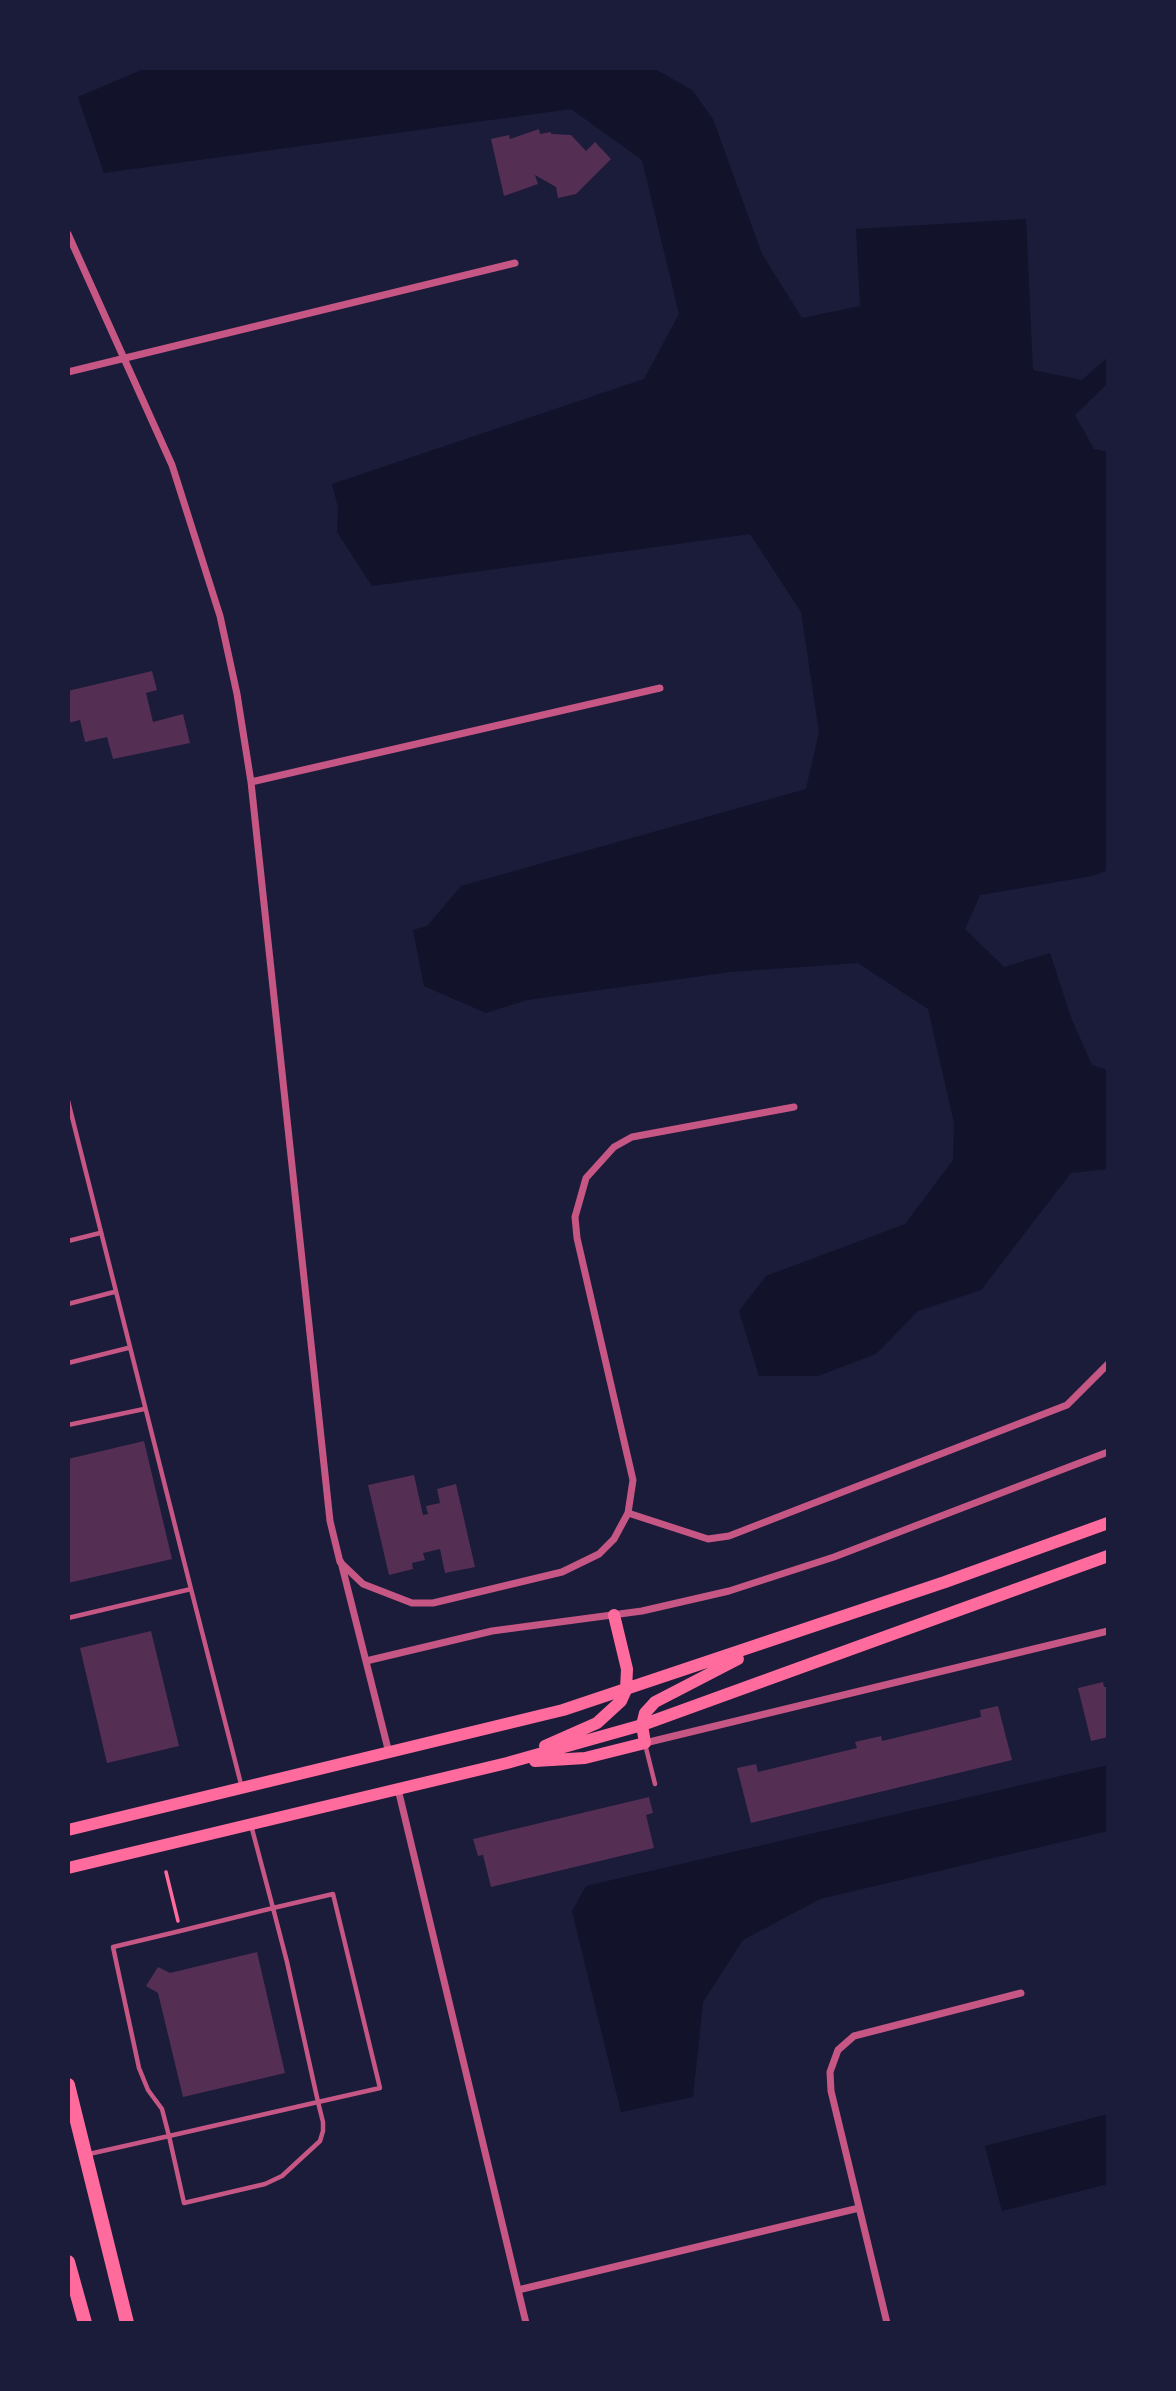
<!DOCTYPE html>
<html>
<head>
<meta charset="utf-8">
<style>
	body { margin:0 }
	#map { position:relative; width:1176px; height:2391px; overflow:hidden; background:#1b1b3a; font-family:Helvetica,sans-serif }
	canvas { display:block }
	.frame { position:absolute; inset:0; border:70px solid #1b1b3a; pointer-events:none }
</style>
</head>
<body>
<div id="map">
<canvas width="1176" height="2391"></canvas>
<div class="frame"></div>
</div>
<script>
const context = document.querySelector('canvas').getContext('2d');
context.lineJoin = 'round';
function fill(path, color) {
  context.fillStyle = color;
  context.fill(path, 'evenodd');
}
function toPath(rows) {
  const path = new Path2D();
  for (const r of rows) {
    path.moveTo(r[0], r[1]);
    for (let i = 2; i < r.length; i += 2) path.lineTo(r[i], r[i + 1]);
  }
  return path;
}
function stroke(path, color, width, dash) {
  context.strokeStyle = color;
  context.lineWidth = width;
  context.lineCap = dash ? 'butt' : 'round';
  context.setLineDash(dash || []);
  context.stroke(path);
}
const water = toPath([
	[146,68,653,68,692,90,713,119,762,254,802,318,860,306,856,229,1026,219,1033,370,1082,380,1108,357,1108,383,1075,415,1094,449,1108,452,1108,870,1092,876,980,895,965,929,1004,967,1050,953,1072,1020,1092,1065,1108,1070,1108,1169,1071,1173,981,1290,918,1311,876,1354,818,1376,759,1376,739,1311,766,1276,905,1224,953,1160,954,1123,928,1009,858,963,731,972,527,1000,486,1013,424,986,413,930,427,926,461,886,806,789,819,732,801,612,750,534,372,586,337,532,338,507,332,484,644,379,679,314,642,160,571,109,104,173,78,97],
	[1108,1765,1108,1831,820,1899,743,1940,703,2002,693,2097,621,2112,572,1911,586,1886],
	[1108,2114,1108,2184,1002,2211,985,2146]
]);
const building = toPath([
	[539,129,540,134,551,132,551,134,571,135,586,151,595,142,611,159,576,194,558,198,556,187,535,175,538,184,504,196,491,139,509,135,510,139],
	[152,671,157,690,146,693,153,722,183,714,190,743,113,759,107,737,85,742,80,720,68,723,68,691],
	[144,1441,172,1559,68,1583,68,1459],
	[414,1475,423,1515,428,1514,426,1506,440,1503,437,1489,456,1484,475,1567,445,1573,440,1549,423,1553,425,1560,412,1563,413,1569,389,1575,368,1485],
	[151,1631,179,1746,107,1763,80,1648],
	[1103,1682,1104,1687,1108,1687,1108,1737,1091,1741,1078,1688],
	[998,1706,1012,1760,751,1823,737,1768,756,1764,758,1772,857,1748,855,1742,881,1736,882,1741,981,1717,980,1710],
	[649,1797,653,1813,646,1815,654,1848,491,1887,483,1855,478,1856,473,1839],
	[257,1952,285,2073,183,2097,158,1993,146,1986,158,1967,170,1973]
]);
const path = toPath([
	[166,1872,178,1921]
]);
const service = toPath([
	[68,1101,191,1589],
	[68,1241,100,1233],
	[68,1304,114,1292],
	[68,1363,128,1348],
	[68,1425,144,1409],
	[68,1618,191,1589,242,1788],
	[645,1744,655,1784],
	[89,2154,169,2136,318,2102,380,2088,333,1894,273,1908,180,1931,113,1947,139,2068,148,2090,162,2109,169,2136,184,2203,265,2184,282,2176,320,2141,323,2131,323,2122,318,2102,287,1962,273,1908,251,1825]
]);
const minor = toPath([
	[68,234,172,465,220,616,237,694,251,782,330,1521,340,1562,363,1584,412,1603,433,1603,562,1572,599,1554,614,1539,628,1513,633,1480,577,1238,575,1217,586,1178,614,1147,632,1137,794,1107],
	[68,372,515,263],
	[251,782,660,688],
	[628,1513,708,1539,729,1536,1067,1405,1108,1364],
	[341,1562,389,1753],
	[366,1661,492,1631,642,1611,729,1591,834,1557,1108,1452],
	[645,1743,1108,1631],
	[398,1789,526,2323],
	[518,2290,859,2208],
	[887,2323,831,2091,830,2072,838,2050,854,2036,1021,1993]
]);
const secondary = toPath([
	[545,1746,597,1723,621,1701,626,1690,627,1669,614,1615],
	[535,1761,585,1758,645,1743,642,1725,645,1713,655,1702,738,1659],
	[68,1830,563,1710,945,1582,1108,1523],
	[68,1868,507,1763,642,1725,1108,1556]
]);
const primary = toPath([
	[68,2085,127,2323],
	[68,2262,85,2323]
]);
fill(water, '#12122b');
fill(building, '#542f53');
stroke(path, '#ff6b9d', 3.5);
stroke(service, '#c65784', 4.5);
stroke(minor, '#c65784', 7);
stroke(secondary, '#ff6b9d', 12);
stroke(primary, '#ff6b9d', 14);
</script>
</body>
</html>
